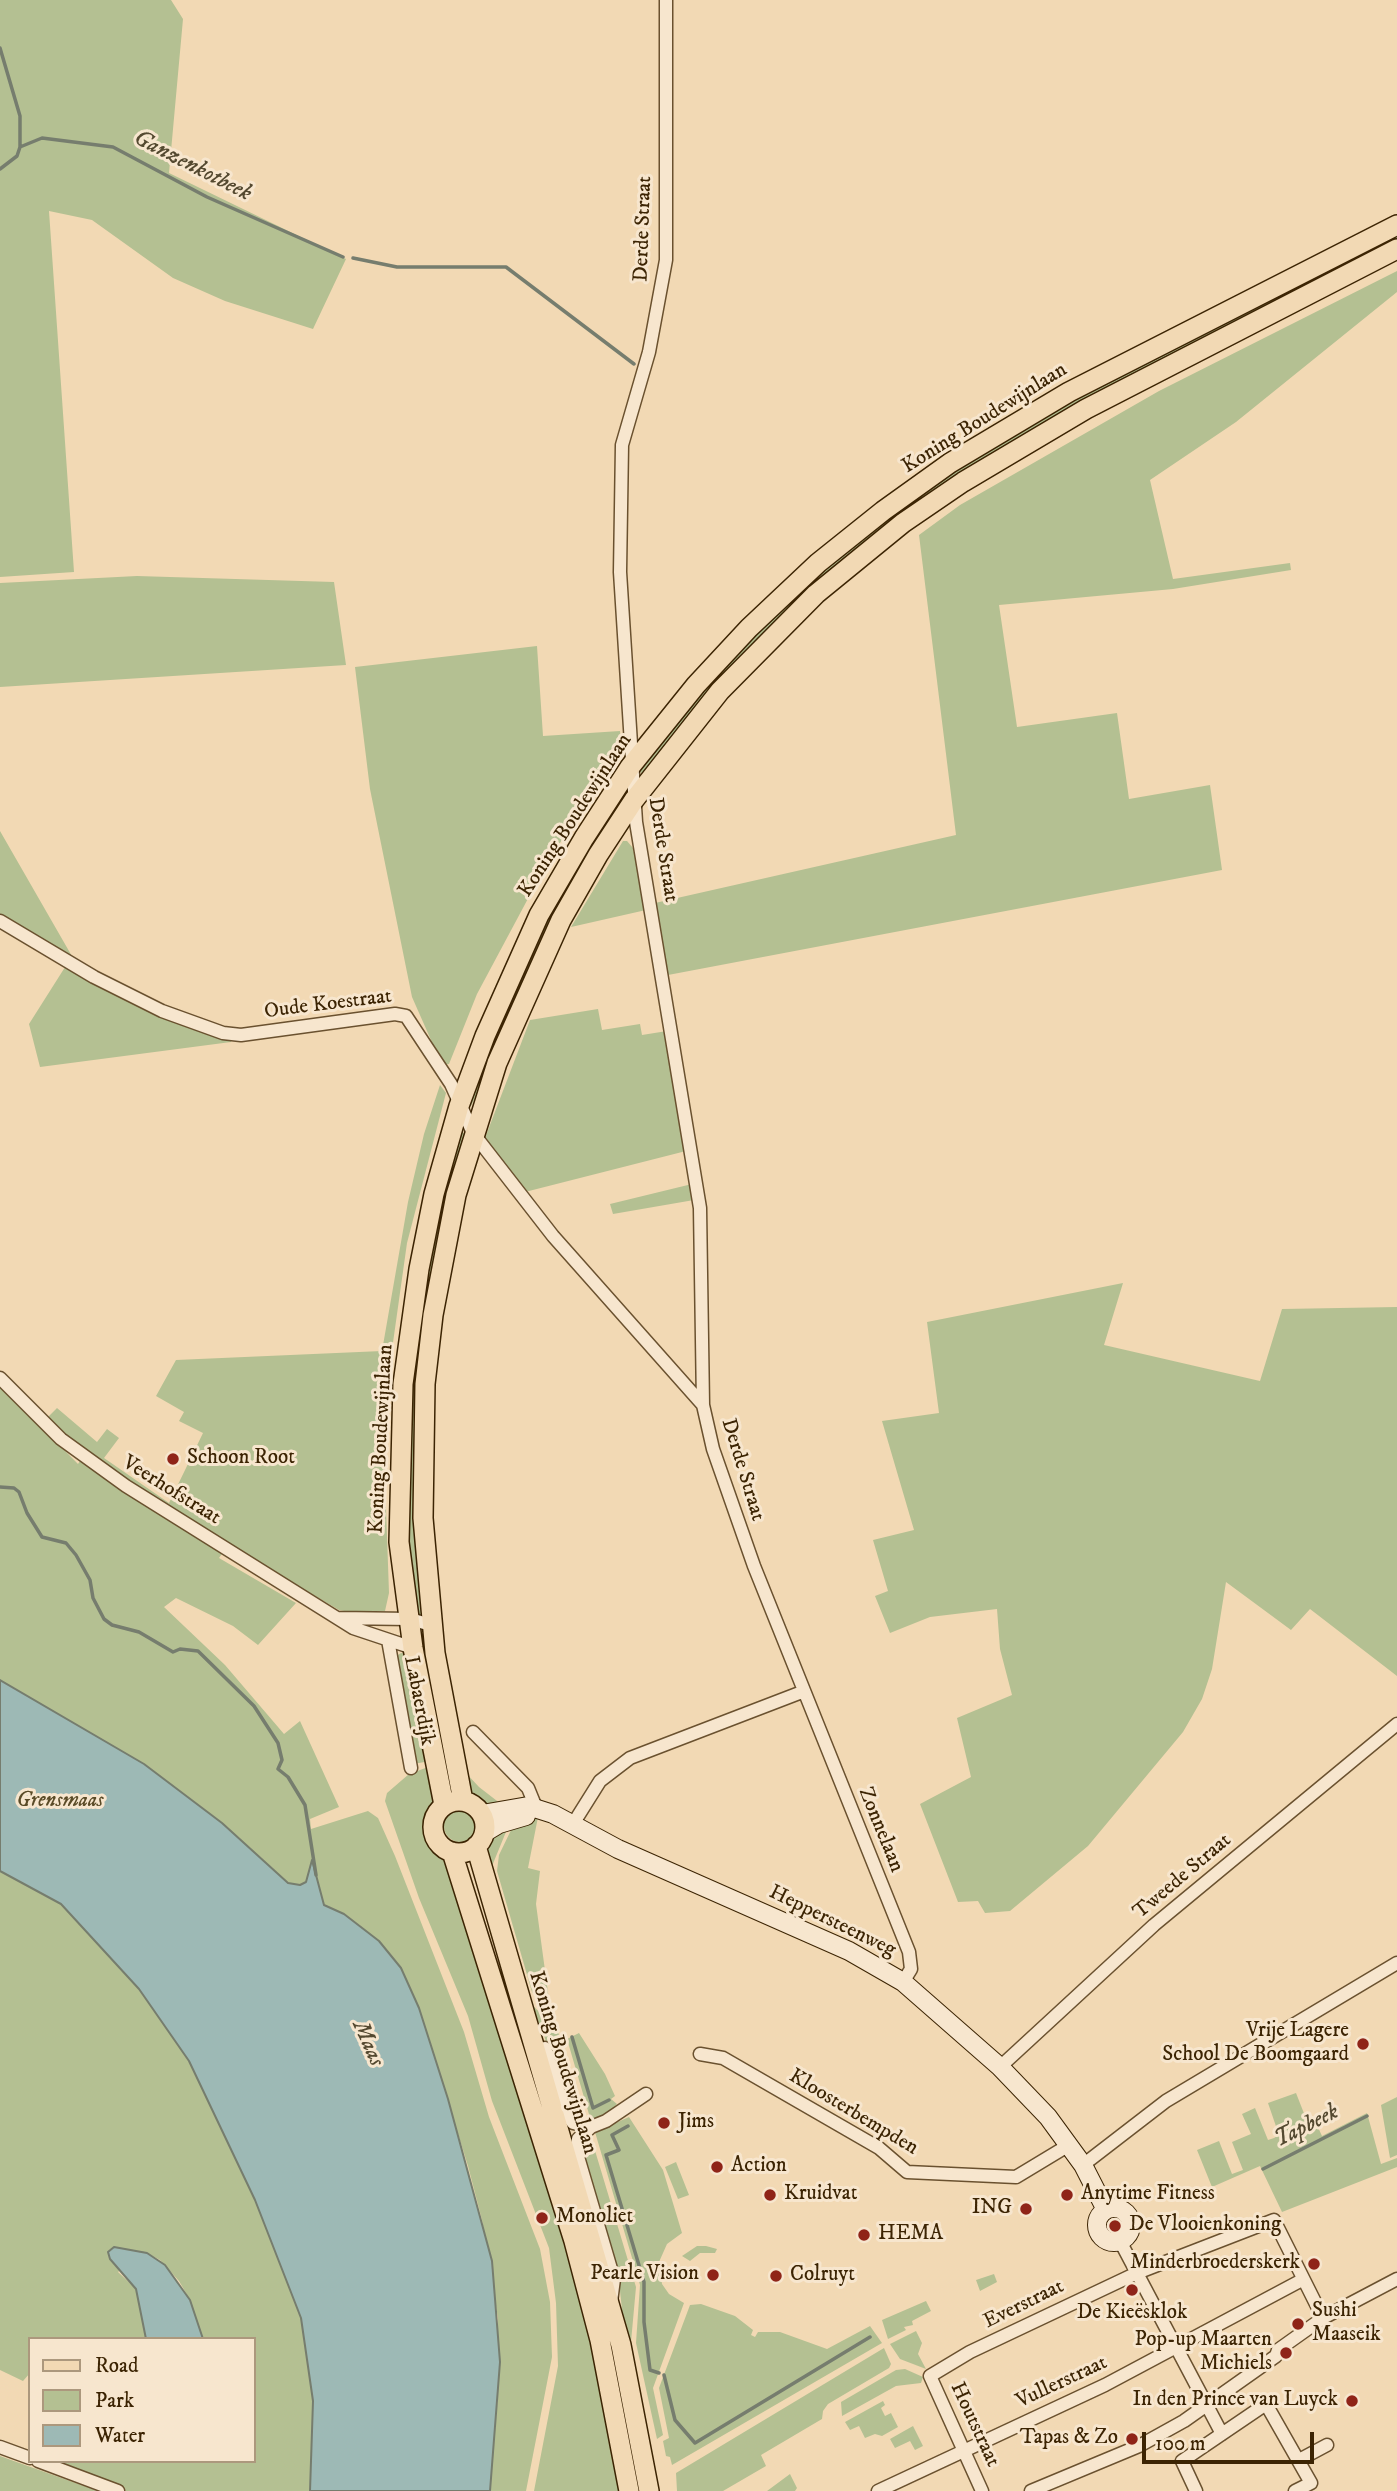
<!DOCTYPE html>
<html>
<head>
<meta charset="utf-8">
<style>
	body { margin:0 }
	#map { position:relative; width:1397px; height:2491px; overflow:hidden; background:#f2d9b4; font-family:"IM FELL DW Pica",serif }
	canvas { display:block }
	.legend { position:absolute; left:28px; top:2337px; width:228px; height:126px; box-sizing:border-box; background:#f7e6ce; border:2px solid #ac987d; margin:0; padding:9px 12px; list-style:none; font-size:21px; color:#3c2403 }
	.legend li { display:flex; align-items:center; gap:14px; height:35px }
	.legend b { width:35px; border:2px solid #ac987d }
	.scale { position:absolute; left:1142px; top:2432px; width:172px; height:32px; box-sizing:border-box; border:4px solid #3c2403; border-top:0; padding-left:9px; font-size:21px; line-height:24px; white-space:nowrap; color:#3c2403; -webkit-text-stroke:5px #f7e6ce; paint-order:stroke }
</style>
</head>
<body>
<div id="map">
<canvas width="1397" height="2491"></canvas>
<ul class="legend">
<li><b style="height:9px;background:#f2d9b4"></b>Road</li>
<li><b style="height:19px;background:#b4c092"></b>Park</li>
<li><b style="height:19px;background:#9db9b5"></b>Water</li>
</ul>
<div class="scale">100 m</div>
</div>
<script>
const context = document.querySelector('canvas').getContext('2d');
context.lineJoin = 'round';
function fill(path, color) {
  context.fillStyle = color;
  context.fill(path, 'evenodd');
}
function toPath(rows) {
  const path = new Path2D();
  for (const r of rows) {
    if (r.length === 3) {
      path.moveTo(r[0] + r[2], r[1]);
      path.arc(r[0], r[1], r[2], 0, 2 * Math.PI);
      continue;
    }
    path.moveTo(r[0], r[1]);
    for (let i = 2; i < r.length; i += 2) path.lineTo(r[i], r[i + 1]);
  }
  return path;
}
function stroke(path, color, width, dash) {
  context.strokeStyle = color;
  context.lineWidth = width;
  context.lineCap = dash ? 'butt' : 'round';
  context.setLineDash(dash || []);
  context.stroke(path);
}
function label(font, color, halo, rows, align = 'center') {
  context.font = font + ' "IM FELL DW Pica",serif';
  context.lineWidth = 6;
  context.setLineDash([]);
  context.textBaseline = 'middle';
  context.strokeStyle = halo;
  context.fillStyle = color;
  for (const [text, x, y, turn = 0] of rows) {
    context.save();
    context.translate(x, y);
    context.rotate((+turn || 0) * Math.PI / 180);
    context.textAlign = isNaN(turn) ? turn : align;
    if (halo) context.strokeText(text, 0, 0);
    context.fillText(text, 0, 0);
    context.restore();
  }
}
const green = toPath([
	[0,0,171,0,183,19,169,173,346,259,313,329,225,301,173,278,92,220,49,211,74,572,0,577],
	[1397,231,1397,243,893,524,645,773,641,773,639,769,685,709,798,589,937,480,1026,425],
	[1397,271,1397,292,1236,422,1150,480,1173,579,1290,563,1291,570,1173,589,999,605,1017,727,1117,713,1129,799,1210,785,1222,870,668,975,655,903,956,835,919,535,960,505,1159,391],
	[137,576,334,582,346,665,0,687,0,583],
	[537,646,543,736,620,731,621,741,539,878,477,994,449,1064,442,1065,412,997,370,789,355,667],
	[619,796,625,799,471,1106,468,1104,530,946],
	[0,831,73,958,0,915],
	[623,841,627,841,633,848,646,910,571,927],
	[67,964,232,1037,231,1042,40,1067,29,1024],
	[598,1009,602,1030,640,1024,642,1035,667,1031,686,1151,525,1192,485,1138,530,1020],
	[440,1085,446,1093,407,1243,389,1371,385,1479,389,1593,385,1611,355,1613,339,1610,228,1545,219,1558,296,1603,258,1645,233,1626,176,1598,164,1607,225,1665,284,1734,300,1721,339,1807,310,1819,311,1829,368,1811,378,1818,395,1856,464,2032,489,2117,540,2249,550,2302,552,2357,526,2491,490,2491,498,2394,498,2318,482,2220,468,2166,419,2008,410,1990,344,1914,324,1905,312,1863,306,1882,300,1885,288,1883,222,1823,144,1764,0,1680,0,1385,78,1464,86,1452,47,1418,57,1408,97,1442,107,1429,119,1438,104,1458,169,1503,203,1433,179,1421,184,1412,156,1396,176,1360,382,1351,408,1202,424,1134],
	[460,1130,466,1135,442,1234,421,1616,414,1614,407,1524,407,1428,432,1230],
	[692,1184,694,1200,613,1214,610,1204],
	[1123,1283,1104,1345,1260,1381,1282,1309,1397,1307,1397,1676,1310,1609,1291,1630,1226,1582,1212,1669,1202,1699,1183,1732,1088,1846,1010,1911,985,1913,978,1901,958,1902,920,1804,971,1777,957,1718,1012,1695,1000,1649,997,1609,930,1617,890,1633,875,1596,888,1591,873,1540,914,1530,882,1421,939,1413,927,1322],
	[401,1653,407,1654,430,1761,419,1763,416,1763,395,1657],
	[431,1766,435,1804,428,1818,428,1834,433,1846,446,1856,584,2299,624,2491,534,2491,558,2366,556,2303,549,2248,492,2101,468,2016,419,1898,385,1801,387,1793,409,1774],
	[465,1772,479,1787,501,1804,484,1805,470,1795],
	[460,1826,16],
	[538,1817,528,1868,540,1871,536,1904,549,2000,539,1999,532,1992,497,1871,499,1855,513,1826],
	[508,1827,492,1866,531,2004,557,2029,586,2121,574,2118,567,2109,542,2029,534,2014,483,1850,489,1838],
	[0,1864,61,1904,139,1989,189,2061,255,2200,301,2318,313,2401,310,2491,126,2491,58,2466,60,2461,254,2461,254,2339,203,2339,190,2300,179,2281,160,2260,147,2253,140,2253,118,2272,136,2289,146,2339,30,2339,30,2373,23,2381,0,2370],
	[579,2033,605,2074,615,2096,611,2099,617,2104,605,2116,591,2121,567,2039],
	[1296,2093,1307,2121,1311,2125,1316,2123,1322,2136,1367,2113,1381,2164,1397,2158,1397,2167,1282,2212,1260,2166,1212,2187,1197,2150,1219,2141,1232,2174,1243,2170,1232,2142,1251,2134,1242,2114,1255,2108,1268,2140,1274,2138,1279,2135,1268,2103],
	[1397,2097,1397,2155,1390,2158,1381,2105],
	[629,2117,663,2170,682,2233,667,2244,659,2262,662,2284,669,2294,684,2303,653,2388,663,2435,657,2439,636,2343,640,2285,595,2132],
	[590,2134,636,2287,631,2342,659,2491,653,2491,625,2337,619,2282,582,2157,582,2144],
	[676,2162,689,2195,678,2199,665,2167],
	[697,2246,706,2246,717,2249,715,2253,700,2253,690,2261,682,2256],
	[994,2274,997,2282,980,2291,976,2280],
	[926,2301,931,2311,912,2321,913,2325,904,2327,906,2330,888,2339,882,2320],
	[701,2304,735,2316,753,2330,751,2335,755,2337,758,2332,780,2332,827,2349,870,2326,882,2343,672,2465,670,2457,666,2456,663,2441,669,2438,659,2388,690,2305],
	[916,2331,922,2343,918,2354,926,2369,900,2359,890,2344],
	[884,2348,891,2364,889,2368,828,2404,823,2411,822,2419,761,2455,766,2466,723,2491,677,2491,676,2473],
	[905,2369,923,2377,921,2383,896,2386,842,2416,841,2402,896,2370],
	[883,2401,885,2405,881,2408,885,2416,891,2413,898,2427,882,2436,875,2434,865,2438,859,2426,850,2430,845,2422],
	[913,2426,923,2446,915,2450,910,2441,895,2448,890,2439],
	[0,2456,11,2460,98,2491,0,2491],
	[790,2474,797,2488,795,2491,767,2491]
]);
const water = toPath([
	[0,1680,144,1764,222,1823,288,1883,300,1885,306,1882,312,1860,324,1905,344,1914,379,1941,401,1968,419,2008,448,2099,492,2261,500,2362,490,2491,310,2491,313,2401,301,2318,255,2200,189,2061,139,1989,61,1904,0,1871,0,1680],
	[114,2247,147,2253,165,2265,190,2300,203,2339,146,2339,136,2289,110,2259,108,2252,114,2247]
]);
const stream = toPath([
	[0,48,20,116,20,147,17,156,0,169],
	[20,147,42,138,113,147,207,197,343,257],
	[353,258,397,267,506,267,634,364],
	[0,1487,14,1488,19,1492,27,1513,42,1537,66,1543,76,1555,90,1580,93,1598,104,1619,112,1625,139,1632,173,1652,180,1649,198,1651,254,1706,278,1743,282,1760,278,1769,288,1777,305,1805,316,1875],
	[572,2037,593,2108,609,2100],
	[628,2126,612,2135,619,2150,606,2155,644,2282,644,2322,650,2370,659,2373],
	[1263,2169,1367,2116],
	[664,2375,675,2420,695,2443,870,2337]
]);
const street = toPath([
	[666,0,666,260,649,352,622,445,620,572,636,822,700,1208,703,1405,713,1449,754,1566,909,1952,911,1969,903,1982],
	[0,921,94,977,162,1011,223,1033,241,1035,395,1014,406,1016,451,1084,473,1133,553,1236,703,1405],
	[0,1378,61,1439,126,1486,353,1628,413,1648],
	[338,1618,410,1619,431,1625],
	[388,1640,411,1768],
	[473,1732,528,1788,537,1810],
	[573,1824,600,1781,630,1758,802,1692],
	[545,2048,565,2113,573,2123,591,2127,578,2139,576,2150,614,2279,611,2302],
	[700,2054,723,2058,879,2148,907,2172,1016,2177,1069,2145],
	[1000,2067,1154,1925,1397,1724],
	[591,2127,606,2121,646,2094],
	[1083,2165,1166,2101,1397,1963],
	[1120,2241,1222,2434],
	[0,2447,30,2458],
	[1299,2460,1327,2445],
	[38,2461,118,2491],
	[878,2491,1105,2385,1302,2280],
	[982,2491,930,2376,970,2352,1137,2273,1274,2220,1323,2318],
	[1031,2491,1139,2446,1184,2421,1276,2356,1278,2350,1323,2318,1397,2279],
	[1196,2491,1182,2461,1266,2404,1311,2483,1295,2491]
]);
const secondary = toPath([
	[482,1814,528,1806,553,1814,618,1849,849,1951,903,1982,1000,2067,1048,2117,1083,2165,1106,2210],
	[484,1833,499,1824,526,1816],
	[1114,2225,17]
]);
const primary = toPath([
	[459,1827,26],
	[463,1801,435,1653,423,1518,425,1384,433,1315,456,1195,497,1063,561,920,598,855,634,800,720,691,816,594,903,523,963,482,1086,409,1397,249],
	[444,1805,413,1648,399,1542,403,1384,419,1269,434,1194,459,1106,485,1036,539,915,584,838,630,767,696,685,749,628,818,563,883,511,950,463,1069,392,1397,225],
	[476,1846,621,2345,649,2491],
	[452,1852,574,2241,600,2340,629,2491]
]);
const markers = [
	[173,1459,7,"#8f2418"],
	[1363,2044,7,"#8f2418"],
	[664,2123,7,"#8f2418"],
	[717,2167,7,"#8f2418"],
	[770,2195,7,"#8f2418"],
	[1067,2195,7,"#8f2418"],
	[1026,2209,7,"#8f2418"],
	[542,2218,7,"#8f2418"],
	[1115,2226,7,"#8f2418"],
	[864,2235,7,"#8f2418"],
	[1314,2264,7,"#8f2418"],
	[713,2275,7,"#8f2418"],
	[776,2276,7,"#8f2418"],
	[1132,2290,7,"#8f2418"],
	[1298,2324,7,"#8f2418"],
	[1286,2353,7,"#8f2418"],
	[1352,2401,7,"#8f2418"],
	[1132,2439,7,"#8f2418"]
];
const streetNames = [
	["Derde Straat",644,229,-88],
	["Koning Boudewijnlaan",985,419,-32],
	["Koning Boudewijnlaan",576,816,-57],
	["Derde Straat",662,850,81],
	["Oude Koestraat",328,1005,-7],
	["Koning Boudewijnlaan",382,1439,-87],
	["Derde Straat",742,1470,73],
	["Veerhofstraat",171,1491,32],
	["Labaerdijk",418,1701,79],
	["Zonnelaan",880,1830,68],
	["Tweede Straat",1183,1877,-40],
	["Heppersteenweg",832,1922,26],
	["Koning Boudewijnlaan",562,2063,73],
	["Kloosterbempden",853,2113,31],
	["Everstraat",1024,2305,-26],
	["Vullerstraat",1062,2383,-25],
	["Houtstraat",974,2425,65]
];
const poiNames = [
	["Schoon Root",187,1459],
	["Vrije Lagere",1349,2032,"right"],
	["School De Boomgaard",1349,2056,"right"],
	["Jims",678,2123],
	["Action",731,2167],
	["Kruidvat",784,2195],
	["Anytime Fitness",1081,2195],
	["ING",1012,2209,"right"],
	["Monoliet",556,2218],
	["De Vlooienkoning",1129,2226],
	["HEMA",878,2235],
	["Minderbroederskerk",1300,2264,"right"],
	["Pearle Vision",699,2275,"right"],
	["Colruyt",790,2276],
	["Sushi",1312,2312],
	["Maaseik",1312,2336],
	["De Kieësklok",1132,2314,"center"],
	["Pop-up Maarten",1272,2341,"right"],
	["Michiels",1272,2365,"right"],
	["In den Prince van Luyck",1338,2401,"right"],
	["Tapas & Zo",1118,2439,"right"]
];
const parkNames = [
	["Grensmaas",60,1802]
];
const waterNames = [
	["Ganzenkotbeek",192,167,27],
	["Maas",367,2044,66],
	["Tapbeek",1307,2127,-27]
];
fill(green, '#b4c092');
fill(water, '#9db9b5');
stroke(water, '#767d6e', 2);
stroke(stream, '#767d6e', 3.5);
stroke(street, '#6a512f', 15);
stroke(secondary, '#3c2403', 20);
stroke(primary, '#3c2403', 22);
stroke(street, '#f7e6ce', 12);
stroke(secondary, '#f7e6ce', 18);
stroke(primary, '#f2d9b4', 19);
for (const [x, y, r, color] of markers) {
  const dot = new Path2D();
  dot.arc(x, y, r, 0, 2 * Math.PI);
  context.fillStyle = color;
  context.fill(dot);
  stroke(dot, '#f7e6ce', 2.5);
}
label('21px', '#3c2403', '#f7e6ce', streetNames);
label('21px', '#3c2403', '#f7e6ce', poiNames, 'left');
label('italic 21px', '#5a4b27', '#f7e6ce', parkNames);
label('italic 23px', '#544930', '#f7e6ce', waterNames);
</script>
</body>
</html>
